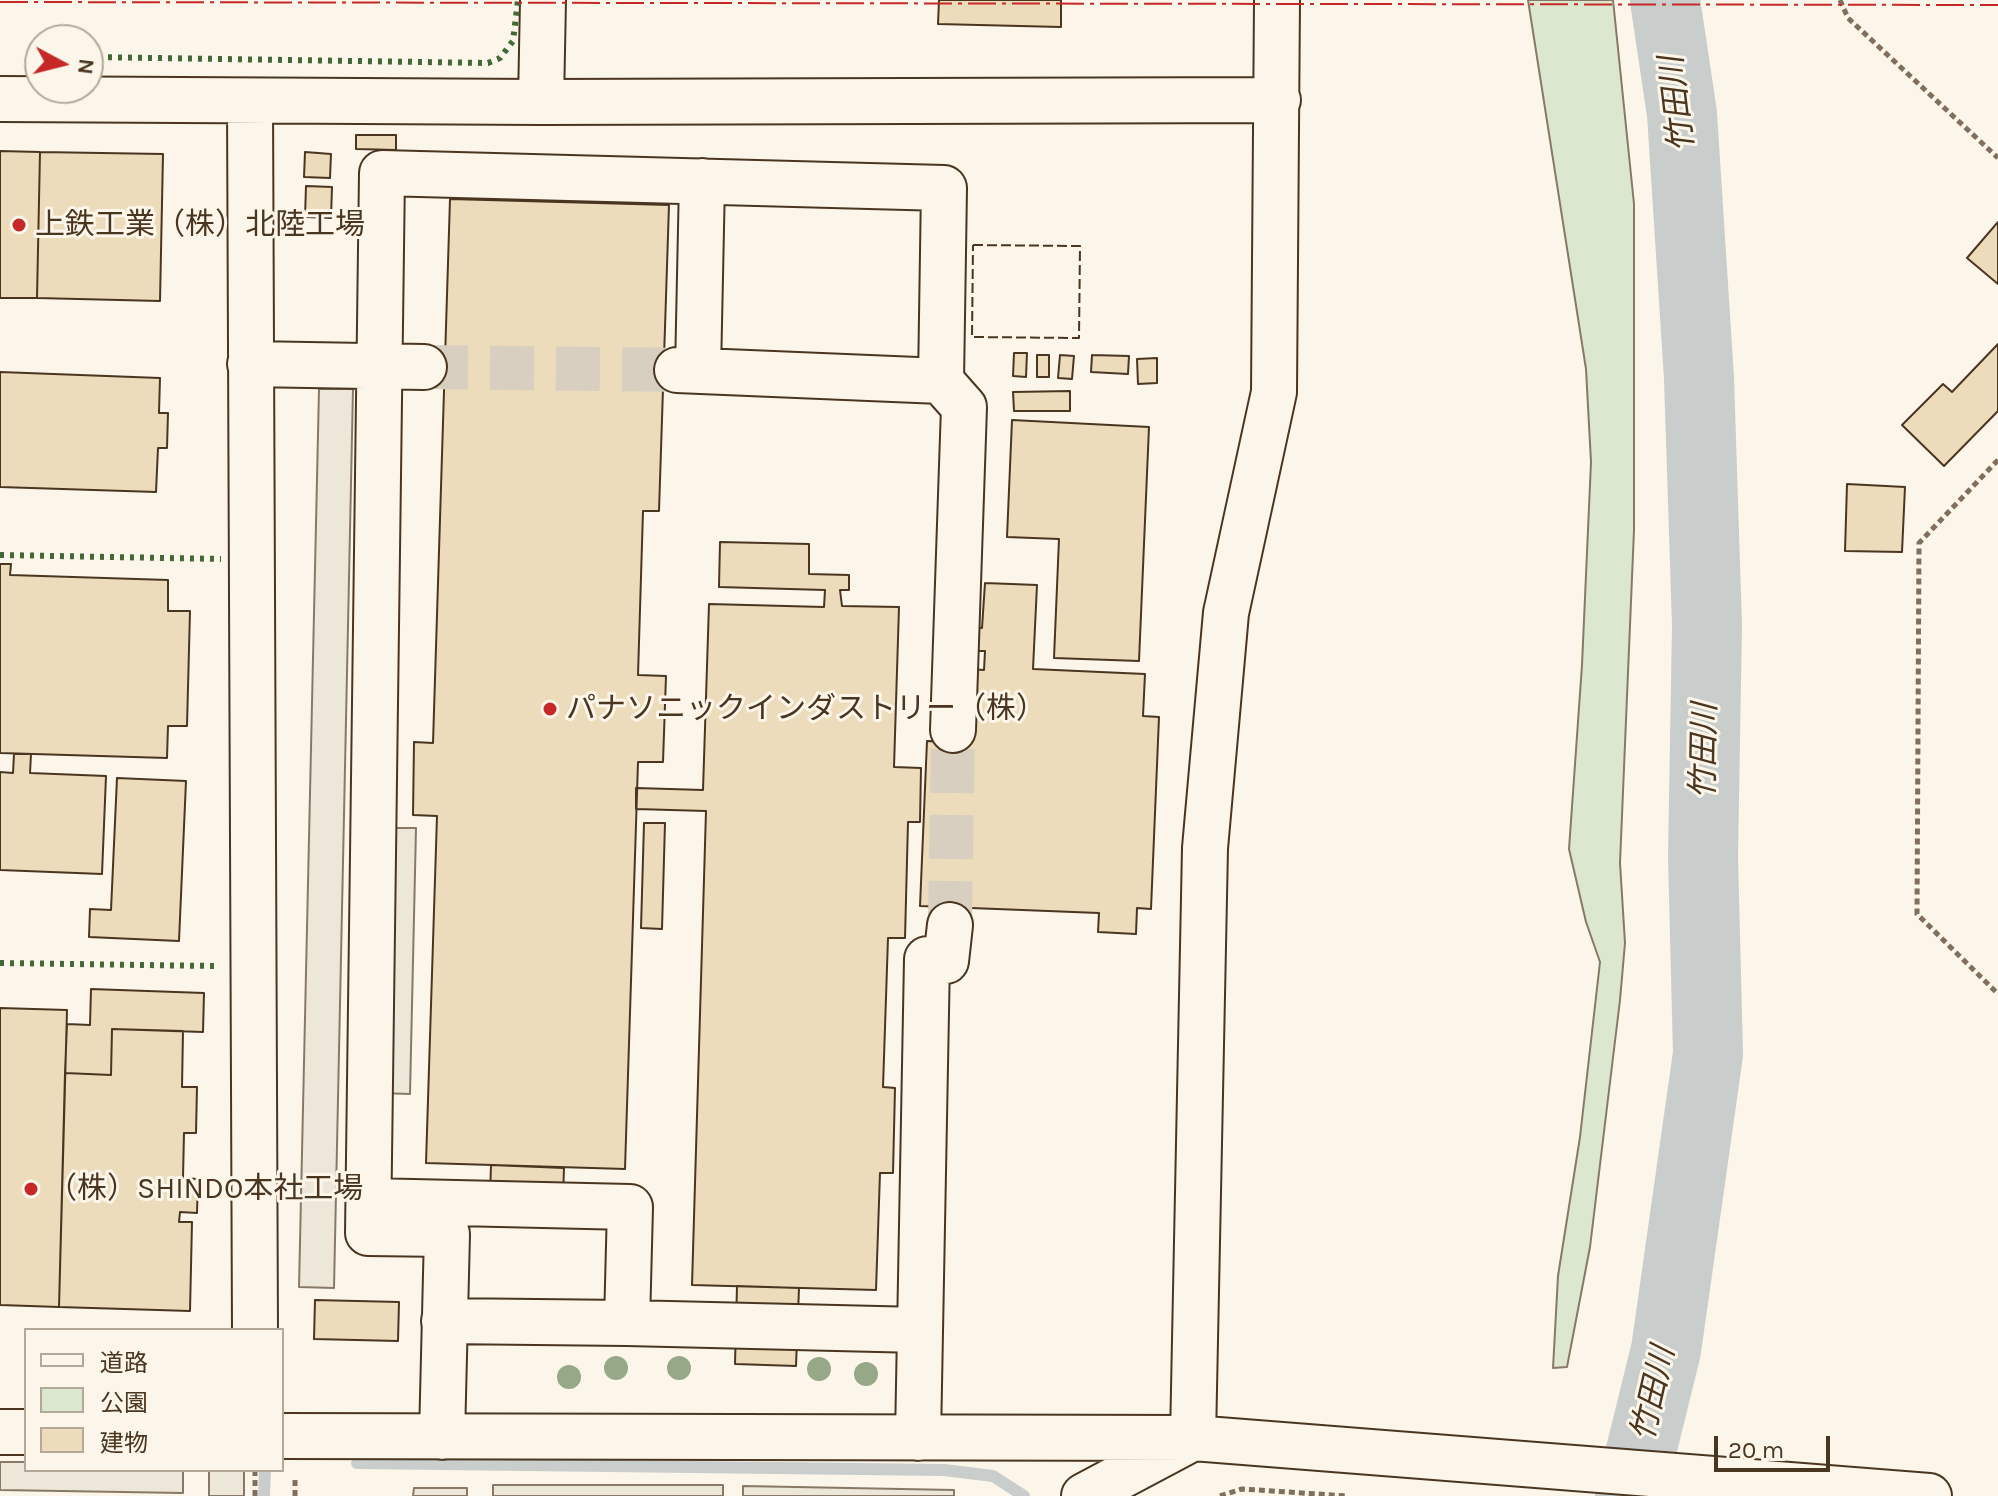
<!DOCTYPE html>
<html>
<head>
<meta charset="utf-8">
<style>
	body { margin:0 }
	#map { position:relative; width:1998px; height:1496px; overflow:hidden; background:#fbf6e9; font-family:Karla,"Noto Sans JP",sans-serif }
	canvas { display:block }
	.legend { position:absolute; left:24px; top:1328px; width:260px; height:144px; box-sizing:border-box; background:#fbf6e9; border:2px solid #b4a999; margin:0; padding:10px 14px; list-style:none; font-size:24px; color:#4a3520 }
	.legend li { display:flex; align-items:center; gap:16px; height:40px }
	.legend b { width:40px; border:2px solid #b4a999 }
	.north { position:absolute; left:24px; top:24px; width:80px; height:80px; box-sizing:border-box; background:#fbf6e9; border:2px solid #b4a999; border-radius:50%; rotate:97deg; font-size:22px; font-weight:700; line-height:32px; text-align:center; color:#4a3520 }
	.north::after { content:''; display:block; margin:auto; width:28px; height:36px; background:#c62828; clip-path:polygon(50% 0,100% 100%,50% 72%,0 100%) }
	.scale { position:absolute; left:1714px; top:1436px; width:116px; height:36px; box-sizing:border-box; border:4px solid #4a3520; border-top:0; padding-left:10px; font-size:24px; line-height:28px; white-space:nowrap; color:#4a3520; -webkit-text-stroke:6px #fbf6e9; paint-order:stroke }
</style>
</head>
<body>
<div id="map">
<canvas width="1998" height="1496"></canvas>
<ul class="legend">
<li><b style="height:10px;background:#fbf6e9"></b>道路</li>
<li><b style="height:22px;background:#dce7d0"></b>公園</li>
<li><b style="height:22px;background:#ecdcbc"></b>建物</li>
</ul>
<div class="north">N</div>
<div class="scale">20 m</div>
</div>
<script>
const context = document.querySelector('canvas').getContext('2d');
context.lineJoin = 'round';
function fill(path, color) {
  context.fillStyle = color;
  context.fill(path, 'evenodd');
}
function toPath(rows) {
  const path = new Path2D();
  for (const r of rows) {
    path.moveTo(r[0], r[1]);
    for (let i = 2; i < r.length; i += 2) path.lineTo(r[i], r[i + 1]);
  }
  return path;
}
function stroke(path, color, width, dash) {
  context.strokeStyle = color;
  context.lineWidth = width;
  context.lineCap = dash ? 'butt' : 'round';
  context.setLineDash(dash || []);
  context.stroke(path);
}
function label(font, color, halo, rows, align = 'center') {
  context.font = font + ' Karla,"Noto Sans JP",sans-serif';
  context.lineWidth = 6;
  context.setLineDash([]);
  context.textBaseline = 'middle';
  context.strokeStyle = halo;
  context.fillStyle = color;
  for (const [text, x, y, turn = 0] of rows) {
    context.save();
    context.translate(x, y);
    context.rotate((+turn || 0) * Math.PI / 180);
    context.textAlign = isNaN(turn) ? turn : align;
    if (halo) context.strokeText(text, 0, 0);
    context.fillText(text, 0, 0);
    context.restore();
  }
}
const green = toPath([
	[1528,0,1613,0,1634,204,1634,530,1620,863,1625,943,1620,1000,1590,1247,1567,1367,1553,1368,1558,1276,1580,1137,1600,962,1586,922,1569,849,1582,665,1591,462,1586,369,1528,0]
]);
const parking = toPath([
	[319,389,353,389,334,1288,299,1287,319,389],
	[384,828,416,828,410,1094,378,1093,384,828],
	[0,1462,26,1462,26,1470,183,1470,183,1493,0,1490,0,1462],
	[209,1470,244,1470,244,1496,209,1496,209,1470],
	[493,1485,723,1485,723,1496,493,1496,493,1485],
	[743,1486,954,1490,954,1496,743,1496,743,1486],
	[414,1488,467,1488,467,1496,413,1496,414,1488]
]);
const stream = toPath([
	[357,1463,944,1470,993,1476,1024,1496],
	[264,1496,265,1470]
]);
const river = toPath([
	[1630,1496,1666,1350,1708,1054,1703,856,1707,625,1699,378,1682,114,1665,0]
]);
const building = toPath([
	[939,0,1061,0,1061,27,938,24,939,0],
	[356,135,396,135,396,150,356,149,356,135],
	[0,151,40,152,37,298,0,298,0,151],
	[40,152,163,154,160,301,37,298,40,152],
	[305,152,331,154,330,178,304,177,305,152],
	[306,186,332,187,331,218,305,217,306,186],
	[450,199,669,205,659,511,643,511,638,675,666,676,663,762,638,762,625,1169,426,1163,437,816,413,815,414,742,433,743,450,199],
	[1998,222,1998,284,1967,258,1998,222],
	[1998,344,1998,411,1944,466,1902,425,1943,384,1952,392,1998,344],
	[1014,353,1027,353,1026,377,1013,376,1014,353],
	[1037,355,1049,355,1049,377,1037,377,1037,355],
	[1060,355,1074,356,1072,379,1058,378,1060,355],
	[1092,355,1129,356,1128,374,1091,372,1092,355],
	[1157,358,1157,383,1138,384,1137,359,1157,358],
	[0,372,160,378,159,413,168,413,167,448,158,448,156,492,0,487,0,372],
	[1070,391,1070,411,1014,411,1013,392,1070,391],
	[1012,420,1149,427,1139,661,1054,658,1059,539,1007,537,1012,420],
	[1847,484,1905,487,1902,552,1845,551,1847,484],
	[720,542,809,544,809,574,849,575,849,590,840,590,842,606,899,607,894,767,921,768,920,822,908,822,905,938,888,938,883,1087,895,1088,893,1173,880,1173,876,1290,692,1285,706,811,636,809,636,788,703,790,709,604,824,607,825,590,719,587,720,542],
	[0,564,11,564,10,575,168,580,168,611,190,611,187,726,168,726,167,758,0,753,0,564],
	[985,583,1037,585,1033,669,1145,674,1143,716,1159,717,1151,909,1137,908,1136,934,1098,932,1099,913,920,906,927,741,966,742,969,669,984,670,985,651,970,651,971,627,982,628,985,583],
	[14,754,31,754,30,773,106,776,102,874,0,870,0,772,13,773,14,754],
	[117,778,186,781,179,941,89,937,90,909,111,910,117,778],
	[644,823,665,823,662,929,641,928,644,823],
	[91,989,204,993,203,1032,112,1029,111,1075,65,1073,67,1024,90,1025,91,989],
	[0,1008,67,1010,59,1307,0,1305,0,1008],
	[112,1029,183,1031,182,1087,197,1087,196,1133,184,1133,183,1178,198,1179,197,1213,180,1212,179,1222,192,1222,190,1311,59,1307,65,1073,111,1075,112,1029],
	[491,1165,564,1168,562,1227,489,1225,491,1165],
	[737,1286,799,1288,796,1366,735,1364,737,1286],
	[315,1300,399,1302,398,1341,314,1339,315,1300]
]);
const minorTunnel = toPath([
	[424,367,677,370],
	[950,925,953,730]
]);
const path = toPath([
	[1840,0,1848,18,1998,158],
	[1998,460,1919,543,1917,914,1998,994],
	[255,1496,255,1470],
	[295,1496,295,1477],
	[1220,1496,1242,1489,1348,1496]
]);
const minor = toPath([
	[0,99,541,102,1278,100],
	[250,101,255,1330],
	[541,102,543,0],
	[250,364,424,367],
	[677,370,941,381],
	[698,371,702,181],
	[369,1201,630,1207,627,1323,920,1330],
	[444,1321,627,1323],
	[0,1432,26,1432],
	[282,1436,1193,1438,1929,1496],
	[442,1437,447,1234,368,1233,382,173,944,188,941,381,964,407,953,730],
	[918,1438,927,959,946,961,950,925],
	[1084,1496,1193,1438,1205,848,1226,613,1274,392,1277,0]
]);
const hedge = toPath([
	[88,57,488,63,500,58,513,41,518,0],
	[0,555,221,559],
	[0,963,214,966]
]);
const fence = toPath([
	[973,245,1080,246,1079,338,972,337,973,245]
]);
const power = toPath([
	[0,2,1998,5]
]);
const trees = [
	[616,1368],
	[679,1368],
	[819,1369],
	[866,1374],
	[569,1377]
];
const markers = [
	[19,225,8,"#c62828"],
	[550,709,8,"#c62828"],
	[31,1189,8,"#c62828"]
];
const poiNames = [
	["上鉄工業（株）北陸工場",35,225],
	["パナソニックインダストリー（株）",566,709],
	["（株）SHINDO本社工場",47,1189]
];
const waterNames = [
	["竹田川",1678,104,-97],
	["竹田川",1705,751,-89],
	["竹田川",1654,1394,-77]
];
fill(green, '#dce7d0');
stroke(green, '#887966', 2);
fill(parking, '#ede7d9');
stroke(parking, '#887966', 2);
stroke(stream, '#c9cecd', 12);
stroke(river, '#c9cecd', 70);
fill(building, '#ecdcbc');
stroke(building, '#4a3520', 2);
stroke(minorTunnel, '#d8cfc1', 44, [44, 22]);
stroke(minor, '#4a3520', 48);
stroke(path, '#7f6f5c', 5, [6, 4]);
stroke(minor, '#fbf6e9', 44);
stroke(hedge, '#436837', 6, [4, 6]);
stroke(fence, '#4a3520', 2, [10, 4]);
stroke(power, '#c62828', 2, [28, 6, 4, 6]);
context.fillStyle = '#96a887';
for (const [x, y] of trees) {
  context.beginPath();
  context.arc(x, y, 12, 0, 2 * Math.PI);
  context.fill();
}
for (const [x, y, r, color] of markers) {
  const dot = new Path2D();
  dot.arc(x, y, r, 0, 2 * Math.PI);
  context.fillStyle = color;
  context.fill(dot);
  stroke(dot, '#fbf6e9', 3);
}
label('30px', '#4a3520', '#fbf6e9', poiNames, 'left');
label('italic 32px', '#4a3520', '#fbf6e9', waterNames);
</script>
</body>
</html>
